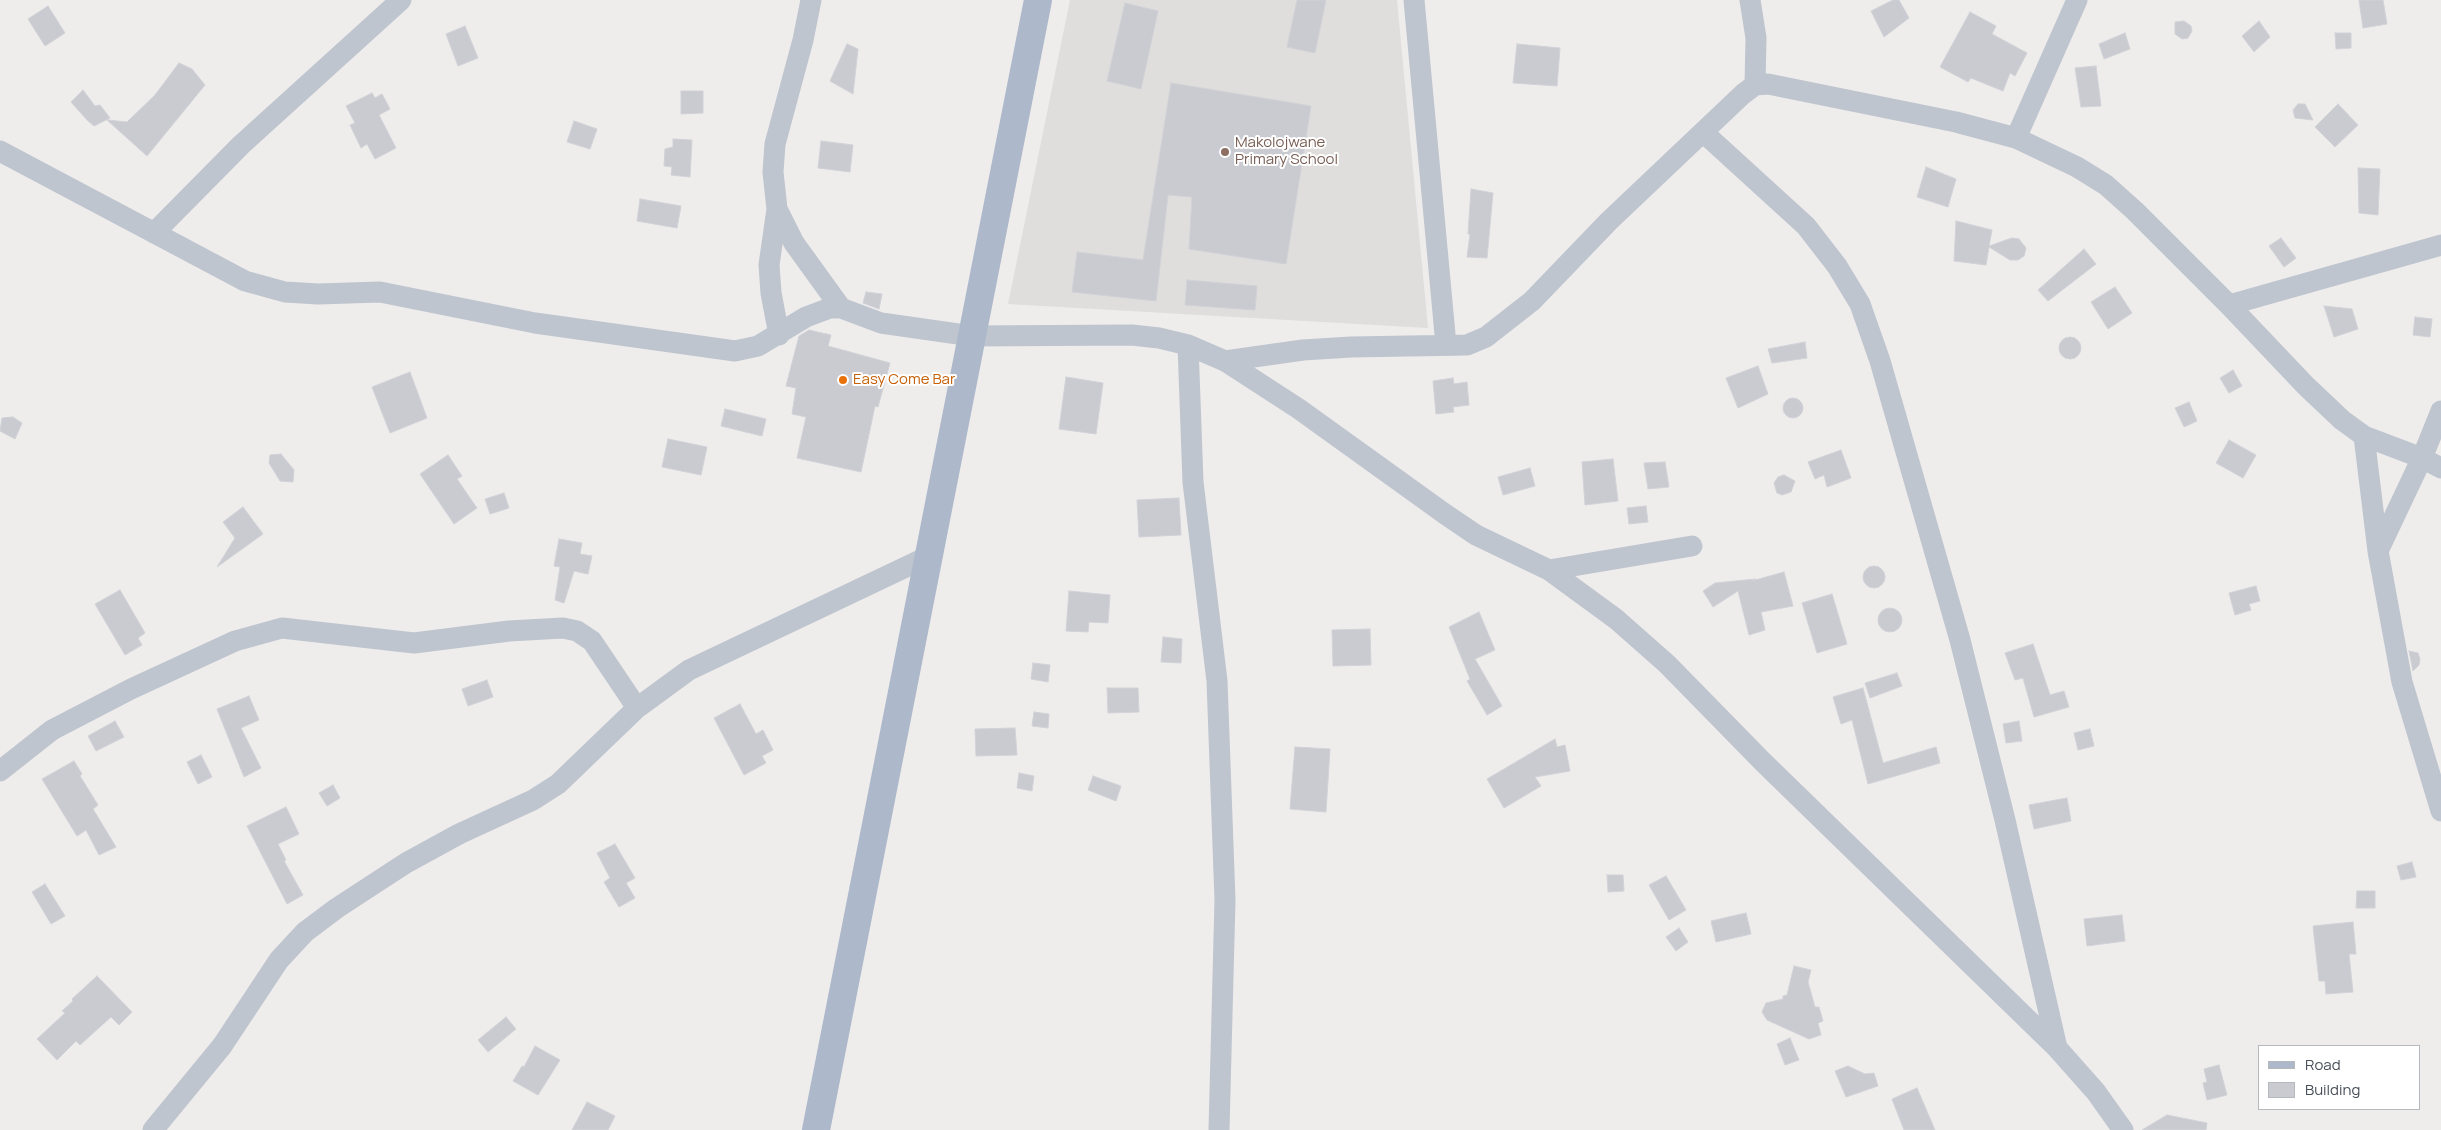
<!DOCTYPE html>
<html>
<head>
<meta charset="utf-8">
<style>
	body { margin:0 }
	#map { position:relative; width:2441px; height:1130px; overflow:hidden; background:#efecec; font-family:Manrope,sans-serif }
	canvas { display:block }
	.legend { position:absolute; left:2258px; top:1045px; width:162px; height:65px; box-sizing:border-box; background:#fff; border:1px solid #b5b8bc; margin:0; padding:6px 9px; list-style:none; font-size:15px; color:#464e58 }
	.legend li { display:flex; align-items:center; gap:10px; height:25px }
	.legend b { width:25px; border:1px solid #b5b8bc }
</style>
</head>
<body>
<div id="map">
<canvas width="2441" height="1130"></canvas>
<ul class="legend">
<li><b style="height:6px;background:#adb9ca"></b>Road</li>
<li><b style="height:14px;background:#cacbd1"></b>Building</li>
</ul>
</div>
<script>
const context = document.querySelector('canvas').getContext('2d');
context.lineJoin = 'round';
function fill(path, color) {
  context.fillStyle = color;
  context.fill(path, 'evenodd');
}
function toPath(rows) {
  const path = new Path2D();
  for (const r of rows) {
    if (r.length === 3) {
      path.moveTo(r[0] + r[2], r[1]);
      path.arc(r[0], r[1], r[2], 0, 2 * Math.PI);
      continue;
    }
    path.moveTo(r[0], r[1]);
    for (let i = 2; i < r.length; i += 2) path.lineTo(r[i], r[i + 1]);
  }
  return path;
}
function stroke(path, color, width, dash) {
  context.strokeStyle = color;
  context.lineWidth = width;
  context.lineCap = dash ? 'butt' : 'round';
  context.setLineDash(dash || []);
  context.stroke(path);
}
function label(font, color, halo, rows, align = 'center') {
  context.font = font + ' Manrope,sans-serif';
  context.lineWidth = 4;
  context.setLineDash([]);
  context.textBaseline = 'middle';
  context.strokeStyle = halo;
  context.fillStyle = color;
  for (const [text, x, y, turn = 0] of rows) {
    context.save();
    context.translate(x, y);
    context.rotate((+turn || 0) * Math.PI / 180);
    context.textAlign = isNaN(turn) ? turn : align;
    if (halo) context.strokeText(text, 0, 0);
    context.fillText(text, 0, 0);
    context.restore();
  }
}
const education = toPath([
	[1070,0,1397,0,1428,328,1008,304]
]);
const building = toPath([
	[1297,0,1326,0,1315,53,1287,47,1297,0],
	[1893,0,1899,0,1909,18,1884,37,1871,11,1893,0],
	[2359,0,2383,0,2387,24,2363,28,2359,0],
	[1125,3,1158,11,1141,89,1107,81,1125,3],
	[48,6,65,33,45,46,28,19,48,6],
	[1970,12,1996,26,1992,34,2027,53,2015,76,2010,73,2003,91,1971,78,1968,82,1940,67,1970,12],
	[2184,21,2191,26,2192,31,2188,38,2182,39,2175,34,2175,22,2184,21],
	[2259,21,2270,37,2254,52,2242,36,2259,21],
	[465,26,478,58,458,66,446,34,465,26],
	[2125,33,2130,49,2104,59,2099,44,2125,33],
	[2335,33,2351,33,2351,48,2336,49,2335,33],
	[847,44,858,49,853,94,830,81,847,44],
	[1517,44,1560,48,1557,86,1513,83,1517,44],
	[179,63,192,69,205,85,147,156,107,120,127,122,155,95,179,63],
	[2096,66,2101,106,2081,107,2075,68,2096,66],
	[1171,83,1311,106,1286,264,1189,249,1192,197,1168,195,1156,301,1072,292,1077,252,1143,260,1171,83],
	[83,90,95,106,100,105,110,118,94,126,87,120,71,102,83,90],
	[681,91,703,91,703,113,681,114,681,91],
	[372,93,375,98,382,94,390,109,379,115,396,148,375,159,367,144,361,148,350,125,355,123,346,106,372,93],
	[2298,104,2305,104,2313,120,2295,118,2293,110,2298,104],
	[2338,104,2358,125,2335,147,2315,127,2338,104],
	[574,121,597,129,590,149,567,142,574,121],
	[673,139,692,140,690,177,671,175,672,167,664,166,665,149,673,147,673,139],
	[821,141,853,145,850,172,818,168,821,141],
	[1926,167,1956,179,1948,207,1917,197,1926,167],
	[2358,168,2380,169,2378,215,2359,213,2358,168],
	[1471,189,1493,193,1487,258,1467,257,1470,234,1468,234,1471,189],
	[640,199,681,206,677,228,637,221,640,199],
	[1956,221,1992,230,1989,246,2012,238,2019,239,2026,248,2024,256,2018,260,2010,260,1989,247,1986,265,1954,261,1956,221],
	[2281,238,2296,258,2284,267,2269,246,2281,238],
	[2084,249,2096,264,2048,301,2038,290,2084,249],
	[1187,280,1257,286,1255,310,1185,305,1187,280],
	[2115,287,2132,313,2108,329,2091,302,2115,287],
	[866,292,882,294,879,309,863,303,866,292],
	[2324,306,2352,309,2358,329,2334,337,2324,306],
	[2415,317,2432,319,2430,337,2413,335,2415,317],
	[809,330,831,335,828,346,890,363,878,407,875,406,861,472,797,458,806,417,792,414,796,388,786,386,799,336,809,330],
	[2070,348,11],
	[1805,342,1807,358,1772,363,1768,349,1805,342],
	[1758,366,1768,394,1738,408,1726,378,1758,366],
	[2233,370,2242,386,2229,393,2220,378,2233,370],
	[410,372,427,418,390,433,372,387,410,372],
	[1066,377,1103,383,1096,434,1059,429,1066,377],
	[1453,378,1454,384,1467,382,1469,405,1453,407,1454,412,1436,414,1433,381,1453,378],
	[1793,408,10],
	[2189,402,2197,421,2184,427,2175,408,2189,402],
	[725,409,766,419,762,436,721,426,725,409],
	[13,417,22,423,15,439,0,431,2,418,13,417],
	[668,439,707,447,701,475,662,467,668,439],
	[2229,440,2256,455,2243,478,2216,463,2229,440],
	[1841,450,1851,478,1827,487,1824,475,1815,479,1808,462,1841,450],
	[281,454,294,470,293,482,280,481,269,463,270,455,281,454],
	[448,455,462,476,457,479,477,508,454,524,420,474,448,455],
	[1613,459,1618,501,1585,505,1582,462,1613,459],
	[1665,462,1669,487,1648,489,1644,463,1665,462],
	[1530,468,1535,486,1503,495,1498,477,1530,468],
	[1784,475,1795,481,1791,492,1782,495,1777,493,1774,483,1778,477,1784,475],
	[504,493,509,508,490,514,485,499,504,493],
	[1179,498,1181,535,1139,537,1137,500,1179,498],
	[1646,506,1648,522,1629,524,1627,508,1646,506],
	[243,507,263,534,217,567,235,538,223,522,243,507],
	[559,539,582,543,580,554,592,556,588,574,574,571,564,603,555,600,560,567,554,566,559,539],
	[1874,577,11],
	[1784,572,1793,606,1761,612,1765,630,1749,635,1738,591,1713,607,1703,591,1715,583,1756,579,1752,581,1784,572],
	[2256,586,2260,601,2249,604,2251,610,2235,615,2229,593,2256,586],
	[120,590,145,633,138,638,142,645,125,655,95,604,120,590],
	[1069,591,1110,595,1108,623,1089,622,1088,632,1066,631,1069,591],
	[1832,594,1847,644,1817,653,1802,603,1832,594],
	[1890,620,12],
	[1479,612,1495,650,1475,659,1502,706,1487,715,1467,681,1470,679,1449,627,1479,612],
	[1370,629,1371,665,1333,666,1332,630,1370,629],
	[1163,637,1182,639,1181,663,1161,662,1163,637],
	[2033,644,2050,695,2064,691,2069,707,2034,717,2023,678,2015,680,2005,653,2033,644],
	[2409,651,2418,653,2420,659,2419,665,2413,671,2409,651],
	[1033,663,1050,665,1048,682,1031,679,1033,663],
	[1897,673,1902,686,1870,698,1865,683,1897,673],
	[487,680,493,697,468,706,462,689,487,680],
	[1107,688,1138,688,1139,712,1108,713,1107,688],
	[1863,688,1883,763,1936,747,1940,763,1868,784,1852,720,1841,724,1833,697,1863,688],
	[249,696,259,720,241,728,261,768,244,777,217,709,249,696],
	[740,704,756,734,763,730,773,750,762,756,766,763,744,775,714,718,740,704],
	[1034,712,1049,714,1048,728,1032,726,1034,712],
	[115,721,124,737,96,751,88,736,115,721],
	[2019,721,2022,741,2006,743,2003,724,2019,721],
	[1015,728,1017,755,976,756,975,729,1015,728],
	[2090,729,2094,746,2078,750,2074,733,2090,729],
	[1555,739,1557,747,1565,745,1570,771,1535,777,1541,786,1504,808,1487,779,1555,739],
	[1295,747,1330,749,1326,812,1290,809,1295,747],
	[201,755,212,777,198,784,187,762,201,755],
	[74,761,82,774,80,776,98,805,93,809,116,847,99,855,86,830,77,836,42,779,74,761],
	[1019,773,1034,776,1032,791,1017,788,1019,773],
	[1093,776,1121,786,1116,801,1088,790,1093,776],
	[333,785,340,798,327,806,319,793,333,785],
	[2067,798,2071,821,2034,829,2029,805,2067,798],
	[286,807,299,834,278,844,286,860,284,861,303,895,287,904,247,826,286,807],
	[615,844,635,878,626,883,635,898,619,907,604,882,610,878,597,853,615,844],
	[2412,862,2416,877,2401,880,2397,866,2412,862],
	[1607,875,1623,875,1624,891,1608,892,1607,875],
	[1666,876,1686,910,1669,920,1649,885,1666,876],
	[45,884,65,916,51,924,32,892,45,884],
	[2357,891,2375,891,2375,908,2356,908,2357,891],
	[1746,913,1751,934,1716,942,1711,921,1746,913],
	[2122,915,2125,941,2087,946,2084,919,2122,915],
	[2353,922,2356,954,2349,954,2353,992,2326,994,2325,981,2319,981,2313,926,2353,922],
	[1679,928,1688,942,1676,951,1666,937,1679,928],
	[1794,966,1811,970,1808,982,1815,1007,1819,1007,1823,1021,1818,1023,1821,1035,1809,1039,1767,1020,1762,1012,1766,1003,1783,999,1783,996,1787,995,1794,966],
	[97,976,132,1012,119,1025,111,1017,80,1045,76,1041,57,1060,37,1039,65,1013,62,1011,73,1001,72,999,97,976],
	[506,1017,516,1029,488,1052,478,1040,506,1017],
	[1790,1038,1799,1060,1785,1065,1777,1044,1790,1038],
	[535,1046,560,1060,538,1095,513,1081,522,1066,524,1067,535,1046],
	[2219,1065,2227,1095,2207,1100,2203,1083,2207,1082,2204,1069,2219,1065],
	[1848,1066,1865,1074,1874,1073,1878,1086,1846,1097,1835,1071,1848,1066],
	[1917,1088,1935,1130,1904,1130,1892,1099,1917,1088],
	[587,1102,615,1116,608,1130,572,1130,587,1102],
	[2167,1115,2207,1123,2206,1130,2142,1130,2167,1115]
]);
const minor = toPath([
	[811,0,803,40,775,144,773,172,777,209,794,243,841,308],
	[1414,0,1446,345],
	[1750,0,1756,38,1755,85],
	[1704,133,1806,226,1837,266,1860,304,1880,361,1960,640,2005,820,2057,1048],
	[2016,138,2077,0],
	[0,151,245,281,285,292,318,294,380,292,535,323,735,351,758,346,806,317,830,308,841,308,881,323,972,336,1132,335,1159,338,1188,345,1225,361,1299,409,1445,514,1476,535,1549,570,1616,619,1667,664,1763,762,2057,1048,2096,1092,2123,1130],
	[777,209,769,265,771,293,779,335],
	[154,233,241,145,401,0],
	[2229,305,2441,245],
	[1188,345,1193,482,1217,681,1225,900,1219,1130],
	[1225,361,1303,350,1351,347,1467,345,1486,337,1532,301,1609,221,1743,94,1755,85,1768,84,1956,122,2016,138,2077,167,2106,185,2135,211,2229,305,2306,386,2342,420,2364,436,2422,458,2441,468],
	[2364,436,2378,551,2402,682,2441,811],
	[2378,551,2422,458,2441,411],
	[1549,570,1692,546],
	[0,771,52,730,131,689,235,641,282,628,414,643,509,631,563,628,577,631,592,641,637,708],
	[153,1130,222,1046,279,960,305,932,337,908,406,863,459,834,533,800,558,784,637,708,689,670,929,556]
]);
const major = toPath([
	[816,1130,1038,0]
]);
const markers = [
	[1225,152,5,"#8d6e63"],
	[843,380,5,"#e8710a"]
];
const educationNames = [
	["Makolojwane",1235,143],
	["Primary School",1235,160]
];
const foodNames = [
	["Easy Come Bar",853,380]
];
fill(education, '#e0dddd');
fill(building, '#cacbd1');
stroke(building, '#d0d2d7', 1);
stroke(minor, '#bec5ce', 21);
stroke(major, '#adb9ca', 28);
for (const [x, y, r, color] of markers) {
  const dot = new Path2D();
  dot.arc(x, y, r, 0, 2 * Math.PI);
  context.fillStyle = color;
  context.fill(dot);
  stroke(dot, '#fff', 2);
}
label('15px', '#785e54', '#fff', educationNames, 'left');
label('15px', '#c56008', '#fff', foodNames, 'left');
</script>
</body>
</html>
